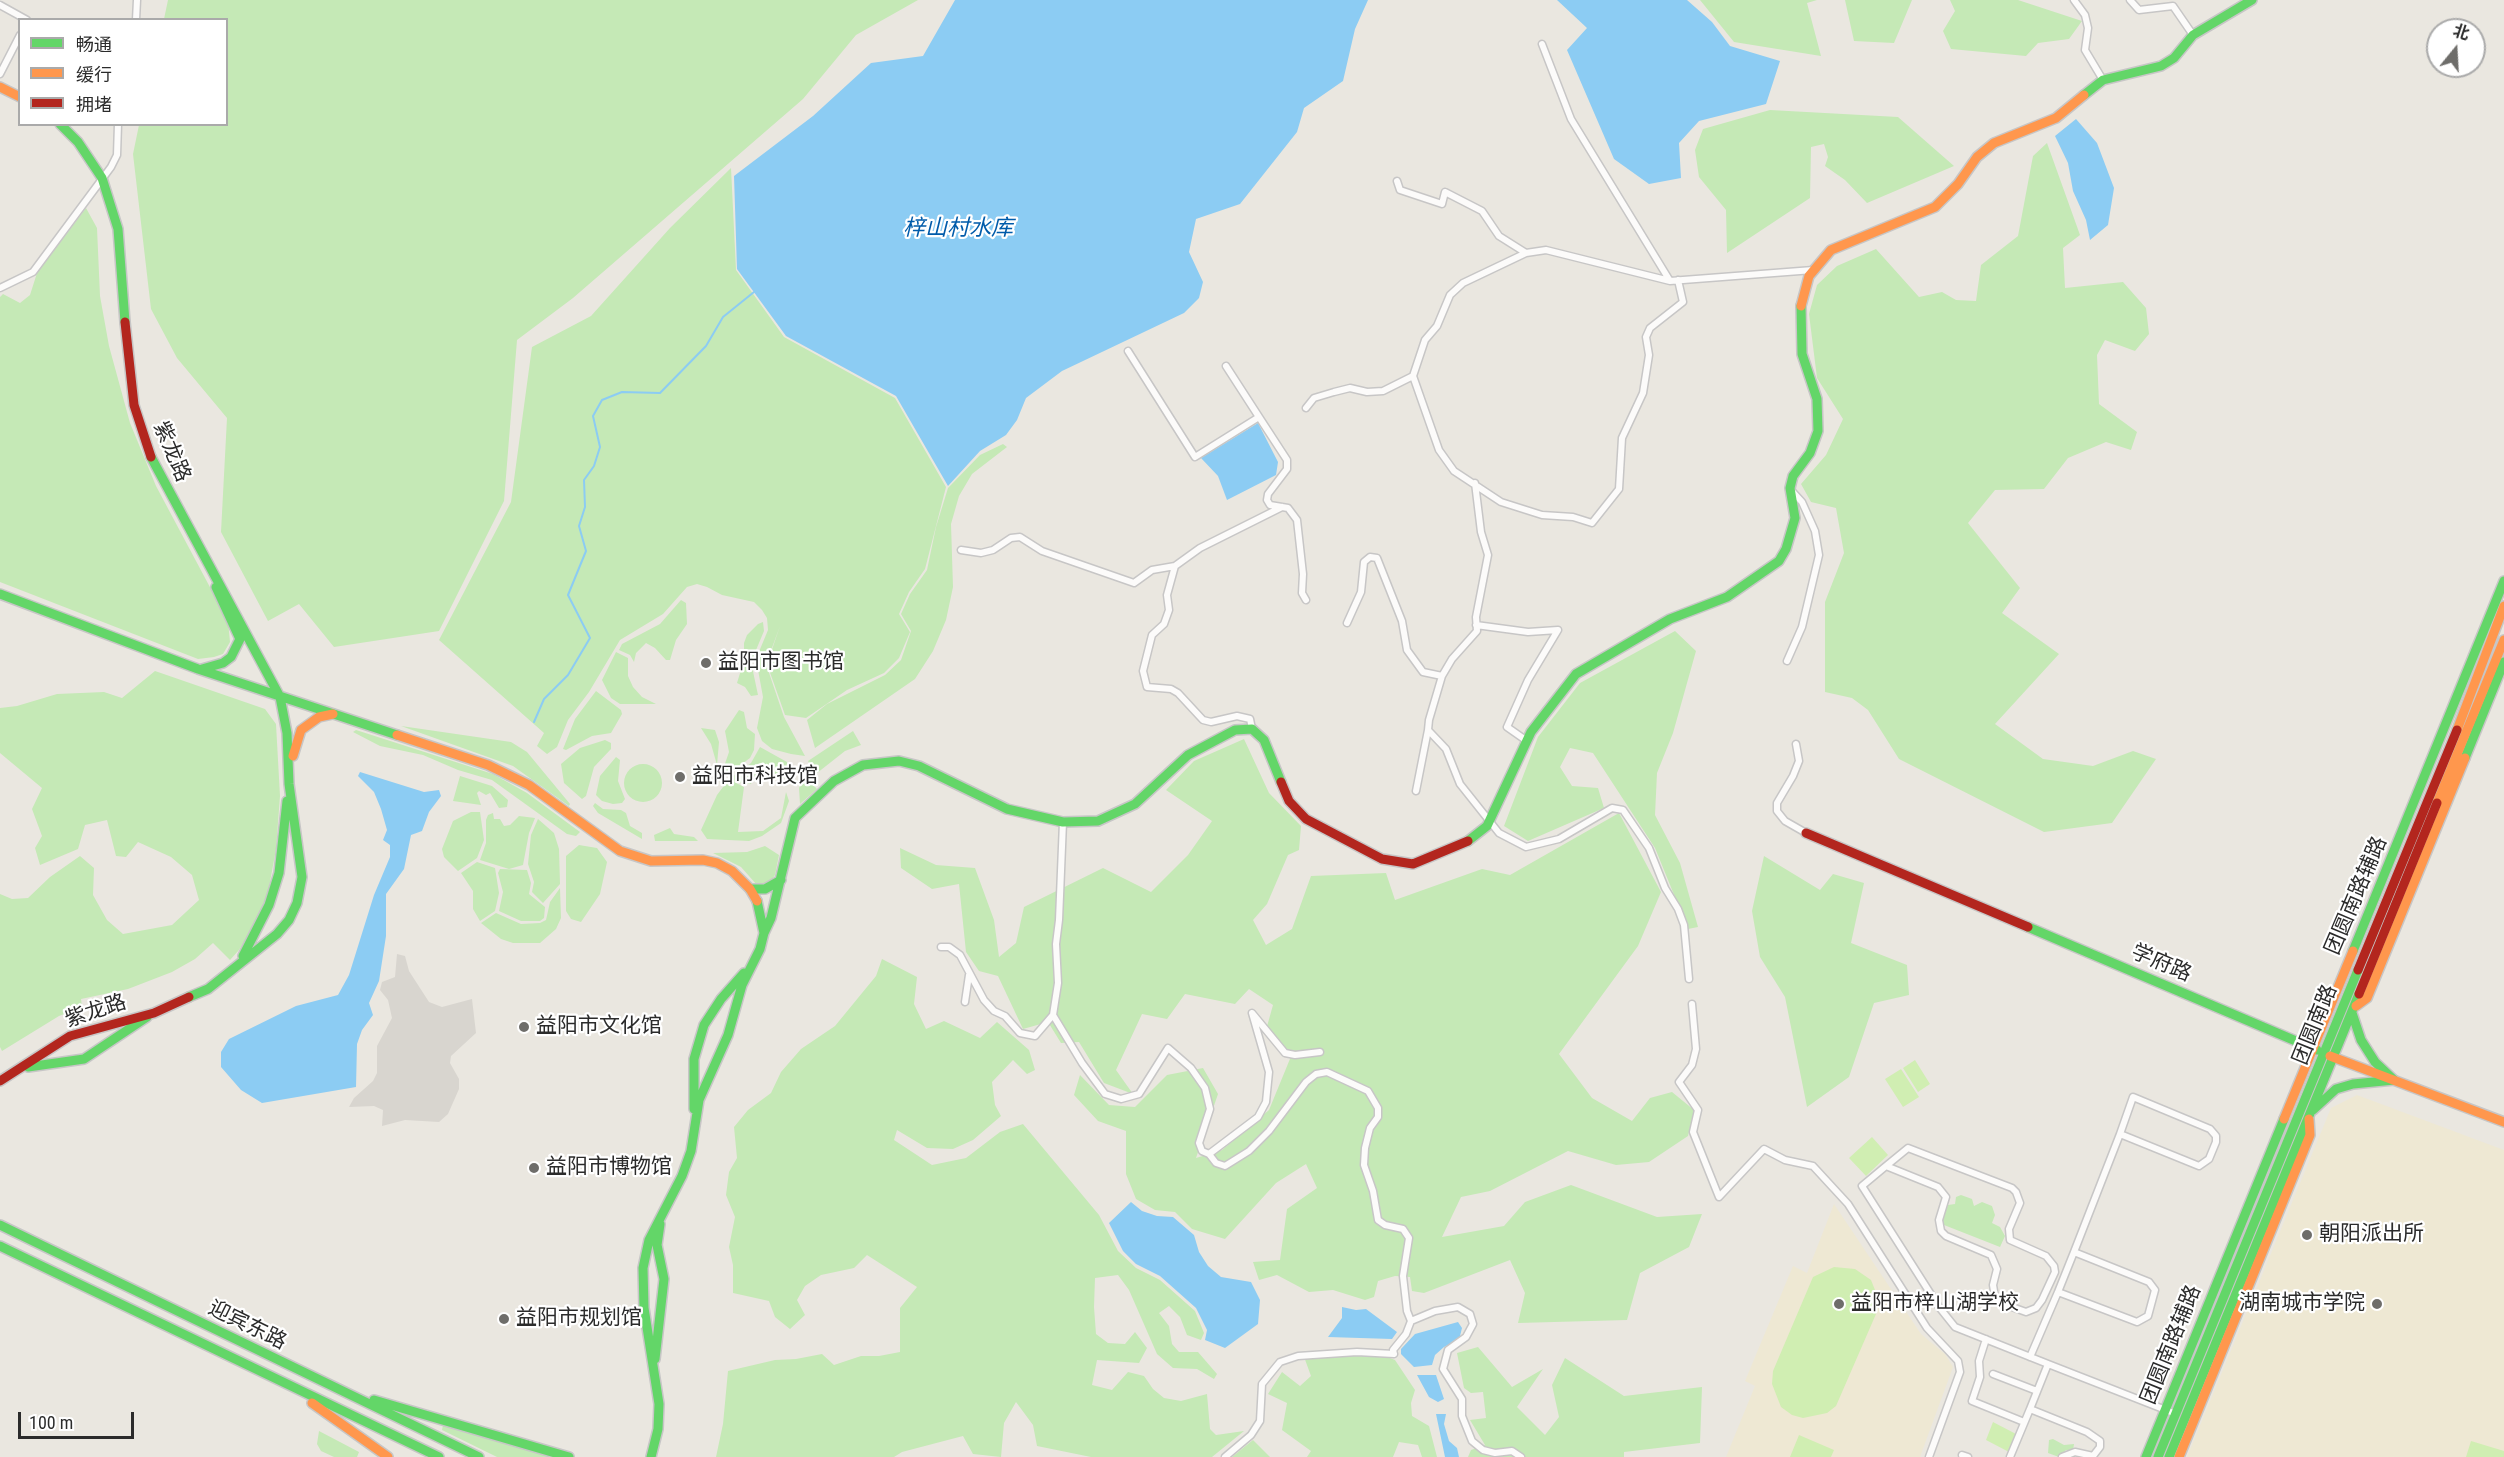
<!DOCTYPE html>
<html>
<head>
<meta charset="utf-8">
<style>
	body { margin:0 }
	#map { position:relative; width:2504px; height:1457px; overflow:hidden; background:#eae7e0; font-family:"Roboto Condensed","Noto Sans SC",sans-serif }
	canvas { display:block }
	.legend { position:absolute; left:18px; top:18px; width:210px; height:108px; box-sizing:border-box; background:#fff; border:2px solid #aaa; margin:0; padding:8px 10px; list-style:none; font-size:18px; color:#2b2b2b }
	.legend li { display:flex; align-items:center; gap:12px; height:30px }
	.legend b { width:30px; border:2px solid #aaa }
	.north { position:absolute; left:2426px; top:18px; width:60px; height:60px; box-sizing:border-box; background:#fff; border:2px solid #aaa; border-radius:50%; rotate:18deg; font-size:16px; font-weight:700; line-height:24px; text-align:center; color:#2b2b2b }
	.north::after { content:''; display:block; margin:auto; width:21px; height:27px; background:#6e6d6a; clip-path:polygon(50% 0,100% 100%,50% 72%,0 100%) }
	.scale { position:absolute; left:18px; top:1412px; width:116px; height:27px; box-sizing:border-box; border:3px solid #2b2b2b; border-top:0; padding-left:8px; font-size:18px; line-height:21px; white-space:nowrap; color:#2b2b2b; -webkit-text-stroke:4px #fff; paint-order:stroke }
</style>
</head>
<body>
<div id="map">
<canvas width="2504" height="1457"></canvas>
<ul class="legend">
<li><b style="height:8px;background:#63d668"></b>畅通</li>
<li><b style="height:8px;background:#ff974d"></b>缓行</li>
<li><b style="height:8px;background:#b3261e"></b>拥堵</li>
</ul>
<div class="north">北</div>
<div class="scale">100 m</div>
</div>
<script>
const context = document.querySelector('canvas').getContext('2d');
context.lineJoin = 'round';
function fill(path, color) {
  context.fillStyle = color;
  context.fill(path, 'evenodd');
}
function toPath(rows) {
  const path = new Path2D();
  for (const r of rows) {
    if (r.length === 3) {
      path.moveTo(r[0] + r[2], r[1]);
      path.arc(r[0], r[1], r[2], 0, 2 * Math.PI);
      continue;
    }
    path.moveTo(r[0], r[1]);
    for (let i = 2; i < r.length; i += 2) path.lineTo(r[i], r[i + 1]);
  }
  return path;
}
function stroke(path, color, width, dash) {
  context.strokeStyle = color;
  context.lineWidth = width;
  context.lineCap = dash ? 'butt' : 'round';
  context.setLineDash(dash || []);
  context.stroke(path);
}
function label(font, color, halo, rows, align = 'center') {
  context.font = font + ' "Roboto Condensed","Noto Sans SC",sans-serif';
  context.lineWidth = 4.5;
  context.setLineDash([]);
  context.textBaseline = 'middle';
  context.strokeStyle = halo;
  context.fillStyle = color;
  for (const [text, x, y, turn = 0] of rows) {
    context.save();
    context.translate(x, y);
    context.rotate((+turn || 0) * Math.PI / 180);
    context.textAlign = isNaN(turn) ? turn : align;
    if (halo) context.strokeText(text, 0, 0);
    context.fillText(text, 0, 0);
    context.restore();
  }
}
const education = toPath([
	[2357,1095,2504,1150,2504,1457,2187,1457,2331,1108],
	[1834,1204,1921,1334,1945,1354,1953,1367,1920,1457,1726,1457,1755,1386,1745,1381,1793,1266,1807,1273]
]);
const green = toPath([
	[168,0,918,0,856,35,803,99,573,298,517,340,504,501,439,631,334,647,299,604,268,621,221,532,227,418,177,358,151,309,133,154,139,125,226,124,226,20,164,19],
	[1700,0,1817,0,1807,3,1821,56,1734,42],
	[1845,0,1912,0,1894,43,1854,41],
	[1950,0,2018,0,2082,21,2069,39,2038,43,2026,56,1951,49,1943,31,1955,11],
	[1770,110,1898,117,1954,166,1867,203,1845,180,1825,166,1828,157,1824,144,1811,147,1810,198,1727,253,1726,210,1699,177,1695,150,1703,129],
	[2047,143,2080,235,2063,248,2065,288,2123,282,2146,308,2149,334,2135,351,2105,340,2097,355,2099,404,2137,432,2131,450,2106,442,2068,458,2044,489,1995,490,1968,523,2020,588,2002,613,2059,654,1995,724,2043,759,2093,766,2133,751,2156,759,2112,823,2044,832,1899,759,1868,710,1852,698,1825,692,1825,602,1844,553,1836,508,1811,502,1801,484,1826,455,1843,419,1817,378,1809,314,1817,285,1837,266,1876,249,1919,297,1942,292,1956,300,1976,301,1981,265,2018,236,2033,156],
	[731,168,736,270,784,337,895,398,946,487,925,569,909,592,899,614,910,632,899,658,884,673,847,690,806,718,785,715,767,664,780,626,766,664,784,717,805,756,791,754,772,749,762,741,757,728,763,697,756,659,768,630,767,618,762,610,754,602,722,595,707,587,697,584,687,587,663,614,620,640,589,692,568,720,557,747,547,754,537,746,544,733,439,640,511,502,532,347,591,316,670,228],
	[86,208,97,228,100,296,109,346,130,423,156,486,228,621,230,642,223,654,214,657,198,659,0,582,0,297,3,294,20,303,30,295,37,273],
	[1003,444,1007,447,972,474,959,496,951,524,953,587,946,620,933,651,915,679,815,748,807,720,827,704,885,675,901,660,911,631,901,614,910,594,927,570,936,527,948,488,980,455],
	[681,600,686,603,687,624,676,640,670,660,666,660,655,648,646,643,636,653,634,662,630,655,619,650,622,644,660,624],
	[763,622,764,631,751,662,758,695,751,696,745,687,737,683,744,660,744,643,747,635,758,624],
	[1675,631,1696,651,1673,733,1657,773,1655,815,1680,863,1698,927,1688,929,1655,848,1593,753,1570,748,1560,767,1572,786,1598,788,1604,808,1528,841,1504,826,1538,737,1580,683],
	[616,652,628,658,628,676,633,687,642,697,656,704,620,704,611,698,602,680],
	[155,671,265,709,276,724,280,796,276,849,268,893,255,924,239,950,230,960,213,943,195,959,172,972,128,989,81,999,82,1007,59,1016,2,1051,0,1047,0,894,12,899,28,898,50,877,80,856,94,868,93,895,107,920,123,934,172,925,199,900,192,875,171,857,138,842,126,857,116,856,107,820,85,825,78,849,40,865,35,848,42,836,32,809,42,788,0,753,0,708,17,706,57,694,104,692,122,698],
	[596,691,621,710,622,714,611,733,592,736,566,750,563,749,575,719],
	[739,710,744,712,747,728,755,734,754,750,750,758,719,781,729,752,725,731],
	[401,726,511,742,527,752,570,804,569,806,513,766],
	[701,728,715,730,719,742,717,765,711,744],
	[356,730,493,774,527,793,580,832,576,836,567,834,492,780,458,770,423,755,380,746,353,732],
	[853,731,861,745,845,751,812,777,806,771,810,765,808,761],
	[1244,739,1269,793,1301,826,1299,850,1288,855,1267,904,1253,920,1266,945,1292,929,1311,876,1386,873,1395,900,1482,869,1510,875,1619,813,1661,892,1638,946,1559,1054,1592,1098,1632,1121,1650,1098,1672,1092,1694,1110,1688,1136,1649,1162,1616,1165,1568,1151,1490,1191,1461,1197,1442,1237,1504,1226,1525,1202,1571,1185,1657,1217,1702,1214,1689,1247,1640,1273,1627,1320,1518,1323,1525,1293,1510,1260,1424,1293,1412,1291,1410,1277,1395,1276,1378,1281,1374,1297,1365,1300,1333,1290,1309,1292,1277,1275,1259,1280,1253,1262,1280,1260,1287,1209,1317,1188,1306,1164,1276,1183,1225,1239,1192,1229,1175,1212,1155,1210,1136,1199,1126,1174,1126,1131,1098,1121,1074,1095,1080,1075,1109,1105,1135,1107,1167,1075,1203,1068,1218,1094,1196,1158,1222,1150,1269,1110,1292,1054,1266,1030,1273,1005,1249,989,1235,1004,1185,994,1167,1019,1142,1014,1116,1070,1133,1094,1104,1083,1079,1042,1061,1043,1048,1022,1023,1029,998,976,979,971,966,952,959,884,932,889,901,868,900,848,936,865,975,868,994,920,999,957,1016,943,1024,907,1103,868,1151,892,1188,855,1212,821,1166,790,1194,761],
	[605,740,611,743,611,749,594,767,586,796,582,799,564,783,561,764,580,748],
	[760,747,787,762,791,778,753,777,751,784,735,782,732,777,751,763],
	[616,757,620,760,618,781,625,799,622,803,613,804,602,801,596,795,600,776],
	[643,783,19],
	[804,775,817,789,800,804,799,788],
	[460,776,492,786,508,800,507,807,499,808,490,793,486,795,479,791,477,793,481,805,453,801],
	[729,779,744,787,738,832,763,831,781,818,786,792,789,801,781,823,762,836,749,841,707,839,701,830,717,795],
	[595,803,603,809,621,810,626,813,630,826,642,833,642,839,598,813,593,806],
	[471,812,480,812,484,840,477,858,458,871,444,857,442,849,453,821],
	[493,813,494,819,500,819,504,826,510,825,519,816,535,818,529,833,523,865,509,869,480,860,486,843,486,820,488,815],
	[538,819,554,833,559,849,560,884,543,903,532,892,534,882,528,864,531,835],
	[670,828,674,834,694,837,698,841,655,841,654,835],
	[579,845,597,848,607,862,600,894,581,922,571,919,566,911,566,856],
	[765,846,779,855,775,875,770,882,757,885,741,867,713,853,747,852],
	[1764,856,1820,890,1833,874,1864,883,1851,943,1907,965,1909,995,1874,1003,1849,1077,1807,1107,1785,997,1760,957,1752,911],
	[477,862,495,868,499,893,495,911,480,921,473,909,473,891,461,873],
	[500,869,527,870,531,883,529,894,545,907,544,918,540,921,521,921,499,911,503,892,498,873],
	[560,888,561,918,556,929,540,943,513,943,501,939,481,923,496,913,521,924,540,923,546,920,550,902],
	[882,959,917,977,914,1004,926,1029,944,1021,980,1038,997,1022,1029,1050,1035,1070,1027,1074,1013,1060,992,1082,995,1105,1001,1116,973,1140,953,1149,927,1148,897,1130,894,1140,932,1165,966,1158,1000,1132,1023,1124,1099,1215,1118,1251,1136,1268,1160,1280,1195,1311,1204,1333,1201,1340,1187,1335,1180,1317,1169,1306,1159,1313,1169,1326,1172,1344,1179,1352,1198,1352,1217,1374,1214,1379,1197,1369,1173,1368,1157,1354,1129,1290,1118,1275,1095,1278,1094,1307,1096,1334,1108,1343,1125,1344,1135,1332,1147,1348,1139,1363,1097,1360,1092,1385,1112,1390,1128,1372,1144,1376,1153,1389,1164,1398,1181,1401,1207,1394,1210,1429,1216,1435,1244,1431,1212,1457,1091,1457,1037,1446,1033,1425,1016,1402,1004,1423,1001,1457,973,1454,963,1436,902,1452,894,1457,716,1457,723,1424,728,1371,775,1360,796,1359,822,1354,834,1365,861,1356,879,1356,900,1352,900,1308,917,1287,867,1255,854,1268,821,1275,805,1286,797,1300,805,1315,790,1329,775,1317,769,1301,733,1293,733,1265,729,1247,735,1217,726,1195,729,1172,737,1158,734,1127,748,1110,771,1093,781,1072,801,1049,835,1026,876,976],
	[1961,1195,1972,1199,1974,1206,1982,1202,1992,1206,1995,1215,1992,1223,2000,1227,2005,1236,2000,1247,1944,1225,1942,1220,1948,1205,1955,1204,1956,1197],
	[1478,1347,1512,1387,1543,1369,1517,1407,1545,1435,1559,1417,1552,1385,1565,1358,1624,1396,1702,1387,1700,1443,1624,1452,1624,1457,1468,1457,1471,1450,1485,1445,1470,1420,1486,1418,1483,1392,1471,1393,1464,1388,1457,1353],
	[1369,1350,1395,1360,1415,1390,1411,1403,1412,1416,1429,1426,1437,1457,1422,1457,1418,1445,1399,1442,1393,1457,1307,1457,1311,1451,1282,1430,1287,1403,1268,1394,1282,1372,1300,1386,1311,1376,1303,1354],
	[443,1425,550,1457,497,1457,442,1430],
	[319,1431,359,1452,357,1457,334,1457,321,1451,317,1444],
	[2053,1439,2064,1445,2074,1444,2073,1450,2066,1450,2059,1457,2048,1453,2049,1440],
	[1253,1440,1270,1457,1232,1457]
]);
const pitch = toPath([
	[1915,1060,1930,1084,1918,1092,1903,1068],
	[1901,1069,1919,1097,1903,1107,1885,1079],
	[1872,1137,1888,1155,1866,1176,1849,1158],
	[1834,1267,1855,1269,1871,1280,1877,1295,1876,1314,1836,1406,1827,1413,1803,1418,1792,1415,1781,1407,1772,1384,1773,1371,1813,1277],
	[1993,1422,2016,1434,2009,1452,1986,1440],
	[1799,1435,1834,1450,1831,1457,1790,1457],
	[2471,1441,2504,1451,2504,1457,2466,1457]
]);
const plaza = toPath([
	[397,954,405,956,409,971,429,1002,442,1007,472,999,476,1033,451,1056,450,1063,459,1079,459,1089,448,1114,439,1122,405,1120,382,1126,383,1110,374,1106,349,1107,354,1098,373,1081,377,1073,377,1046,392,1018,388,1000,380,990,382,982,395,977]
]);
const water = toPath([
	[955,0,1368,0,1355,29,1343,81,1304,108,1297,132,1240,204,1196,219,1189,252,1203,282,1199,298,1184,313,1062,371,1026,398,1017,420,1006,435,980,451,948,486,896,396,786,336,737,269,734,176,813,116,871,63,923,56],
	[1557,0,1687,0,1712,22,1730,46,1780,61,1766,104,1699,121,1679,143,1681,178,1649,184,1614,159,1567,50,1587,28],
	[2076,119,2097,143,2114,188,2108,225,2090,240,2086,220,2073,191,2068,163,2055,136],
	[1258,423,1278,462,1276,475,1227,500,1218,476,1201,458],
	[360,772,424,792,439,790,441,796,429,812,422,831,411,835,404,869,386,894,386,936,379,981,369,1003,373,1015,362,1030,357,1044,356,1087,262,1103,241,1090,221,1067,221,1052,229,1039,296,1006,338,995,349,975,374,895,390,857,390,845,383,840,387,830,381,809,374,792,358,776],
	[1131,1202,1142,1211,1157,1216,1173,1217,1194,1235,1199,1252,1208,1266,1221,1277,1251,1282,1260,1300,1258,1324,1225,1348,1205,1340,1207,1330,1196,1308,1160,1276,1136,1264,1123,1251,1109,1223],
	[1342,1307,1356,1310,1366,1309,1397,1332,1392,1339,1328,1337,1342,1318],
	[1458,1322,1462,1328,1459,1340,1444,1347,1435,1355,1432,1365,1414,1367,1401,1354,1401,1349,1415,1334],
	[1417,1375,1436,1375,1444,1399,1438,1402,1429,1397],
	[1436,1414,1446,1414,1444,1424,1449,1441,1457,1448,1459,1457,1445,1457]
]);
const stream = toPath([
	[534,722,544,699,568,675,590,638,568,595,586,551,579,526,585,507,584,480,594,466,600,447,593,416,602,400,622,392,660,393,706,346,723,317,754,292]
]);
const street = toPath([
	[2074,0,2085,15,2088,28,2085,50,2103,80],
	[2130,0,2139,10,2173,6,2193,35],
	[0,5,27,20],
	[136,20,137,0],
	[1542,44,1571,119,1670,281,1813,270],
	[0,74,20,35],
	[1397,181,1400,190,1442,204,1445,192,1482,211,1499,236,1526,253,1546,250,1670,281],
	[1526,253,1463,283,1450,295,1437,326,1425,340,1413,376,1439,450,1454,471,1501,502,1542,515,1573,517,1592,523,1619,489,1622,438,1643,393,1649,355,1646,337,1650,328,1683,302,1678,280],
	[0,288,33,272,111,167,117,155,118,124],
	[1128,351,1195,457,1259,417,1226,366],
	[1306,408,1314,398,1334,392,1350,388,1367,392,1383,391,1413,376],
	[1259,417,1287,460,1287,469,1268,494,1267,500,1270,505,1288,508,1297,520,1303,574,1302,593,1306,600],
	[1475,483,1481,532,1488,555,1476,617,1477,631,1452,659,1442,676,1429,720,1428,730,1446,749,1460,784,1499,833,1526,847,1559,839,1612,808,1623,810,1649,848,1665,888,1678,909,1684,925,1689,979],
	[961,550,981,553,993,550,1011,538,1020,537,1042,551,1134,583,1152,570,1175,566,1200,548,1282,507],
	[1175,566,1167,595,1169,610,1164,624,1152,635,1143,671,1147,687,1171,689,1178,693,1203,720,1211,722,1237,716,1250,719,1252,729],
	[1347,623,1361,592,1364,562,1370,557,1377,558,1402,621,1407,650,1423,672,1442,676],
	[1476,625,1528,632,1558,630,1528,680,1507,727,1527,741],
	[1787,661,1802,627,1819,555,1815,531,1802,502,1790,489],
	[1796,744,1799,761,1793,776,1777,803,1777,811,1785,821,1806,833],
	[1416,791,1428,730],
	[941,947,949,947,960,955,984,1000,994,1011,1005,1016,1020,1033,1035,1036,1053,1015,1058,983,1056,944,1059,920,1063,822],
	[965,1002,969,975],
	[1692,1004,1696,1049,1692,1065,1679,1082,1698,1110,1693,1132,1719,1197,1764,1149,1785,1160,1813,1166,1848,1204,1927,1328,1958,1361,1960,1372,1929,1457],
	[1053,1015,1082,1063,1105,1094,1121,1099,1139,1094,1168,1048,1191,1068,1205,1088,1210,1109,1199,1143,1202,1151,1209,1154,1258,1117,1266,1102,1269,1072,1252,1013,1285,1053,1295,1055,1320,1052],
	[1209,1154,1216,1163,1225,1166,1249,1151,1269,1131,1306,1082,1316,1074,1327,1072,1368,1091,1378,1108,1378,1117,1370,1128,1365,1148,1364,1165,1373,1191,1378,1220,1385,1225,1403,1229,1409,1238,1403,1276,1407,1311,1411,1321,1406,1334,1393,1350,1394,1354,1357,1352,1298,1356,1280,1362,1262,1384,1260,1421,1251,1435,1225,1457],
	[1886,1166,1908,1148,2012,1188,2016,1192,2020,1203,2009,1229,2010,1240,2046,1256,2054,1266,2055,1272,2042,1300,2036,1308,2026,1312,1998,1302,1995,1297,1993,1285,1997,1269,1991,1255,1946,1236,1941,1231,1939,1220,1946,1197,1938,1187,1886,1166,1862,1186,1939,1307,1955,1327,2048,1364],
	[2074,1252,2120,1134,2199,1166,2209,1159,2216,1142,2216,1136,2210,1129,2133,1097,2120,1134],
	[1411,1321,1435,1311,1458,1307,1470,1314,1473,1324,1466,1337,1448,1350,1443,1369,1462,1399,1462,1416,1472,1441,1483,1450,1495,1453,1512,1451,1521,1457],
	[1986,1339,1979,1361,1980,1377,1972,1401,2024,1422],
	[2030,1357,2058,1292,2137,1322,2148,1316,2155,1290,2149,1282,2074,1252,2058,1292],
	[1993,1374,2037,1391],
	[1962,1455,1968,1457],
	[2010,1457,2030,1409],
	[2062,1457,2075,1452,2093,1456,2100,1447,2100,1441,2087,1432,2030,1409,2048,1364,2176,1414]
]);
const fast = toPath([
	[2084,95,2103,80,2161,66,2174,58,2193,35,2252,0],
	[60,124,78,142,102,178,118,229,125,322],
	[151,457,280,697,287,733,289,784,302,877,297,903,289,920,277,934,208,989,189,997],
	[0,594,198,669,397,735],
	[202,669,223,663,231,657,240,639,216,587],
	[2465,758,2504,662],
	[1468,841,1487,826,1531,732,1576,674,1670,619,1727,597,1779,561,1786,549,1795,518,1790,488,1793,476,1810,453,1818,431,1817,399,1802,354,1801,306],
	[750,889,765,889,781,880],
	[2028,927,2317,1050],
	[764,933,771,918,795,818,834,781,863,765,899,761,919,766,1007,809,1063,822,1098,821,1135,804,1188,755,1235,730,1252,729,1264,740,1281,782],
	[2353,951,2504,581],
	[243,956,269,905,279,873,287,801],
	[28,1067,84,1059,147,1017],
	[694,1109,694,1059,704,1025,721,999,744,973],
	[2313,1110,2336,1089,2353,1084,2394,1080,2375,1062,2361,1040,2352,1013],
	[0,1225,479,1457],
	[0,1246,439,1457],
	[655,1359,664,1279,657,1245,660,1224],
	[374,1400,569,1457],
	[651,1457,658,1429,659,1404,644,1308,643,1268,649,1240,682,1176,691,1151,699,1100,728,1035,742,985,760,949,764,933,757,901],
	[2146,1457,2284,1119],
	[2158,1457,2358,970],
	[2169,1457,2359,994]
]);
const slow = toPath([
	[0,87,20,97],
	[1801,306,1809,276,1831,250,1935,207,1958,184,1977,157,1994,143,2056,118,2084,95],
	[2457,730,2504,606],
	[397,735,488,765,529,785,620,851,651,861,703,860,717,863,732,871,750,889,757,901],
	[293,756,301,730,319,717,333,714],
	[2437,803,2504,640],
	[2356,1006,2367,998,2465,758],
	[2330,1056,2504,1122],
	[2284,1119,2353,951],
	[312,1403,388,1457],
	[2179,1457,2310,1135,2309,1119]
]);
const jam = toPath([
	[125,322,134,405,151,457],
	[1281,782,1289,801,1306,819,1382,859,1413,864,1468,841],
	[1806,833,2028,927],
	[2358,970,2457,730],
	[2359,994,2437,803],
	[0,1081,70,1036,154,1013,189,997]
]);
const markers = [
	[706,663,6,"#6e6d6a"],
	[680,777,6,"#6e6d6a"],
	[524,1027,6,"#6e6d6a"],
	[534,1168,6,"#6e6d6a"],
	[2307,1235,6,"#6e6d6a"],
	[1839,1304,6,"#6e6d6a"],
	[2377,1304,6,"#6e6d6a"],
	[504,1319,6,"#6e6d6a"]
];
const streetNames = [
	["紫龙路",171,452,67],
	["团圆南路辅路",2357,896,-67],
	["学府路",2161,964,23],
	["紫龙路",96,1012,-18],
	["团圆南路",2316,1025,-68],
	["迎宾东路",247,1326,26],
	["团圆南路辅路",2172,1345,-68]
];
const poiNames = [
	["益阳市图书馆",718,663],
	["益阳市科技馆",692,777],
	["益阳市文化馆",536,1027],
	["益阳市博物馆",546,1168],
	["朝阳派出所",2319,1235],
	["益阳市梓山湖学校",1851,1304],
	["湖南城市学院",2365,1304,"right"],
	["益阳市规划馆",516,1319]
];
const waterNames = [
	["梓山村水库",958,229]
];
fill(education, '#eee8d3');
fill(green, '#c5e9b6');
fill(pitch, '#d0eeb2');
fill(plaza, '#d8d5cf');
fill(water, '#8cccf3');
stroke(stream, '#8cccf3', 2);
stroke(street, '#c7c6c6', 9);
stroke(fast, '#c7c6c6', 12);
stroke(slow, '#c7c6c6', 12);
stroke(jam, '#c7c6c6', 12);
stroke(street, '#fcfbfa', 6);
stroke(fast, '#63d668', 9);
stroke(slow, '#ff974d', 9);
stroke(jam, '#b3261e', 9);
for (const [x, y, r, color] of markers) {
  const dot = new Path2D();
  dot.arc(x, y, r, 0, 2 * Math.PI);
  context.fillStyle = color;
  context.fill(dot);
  stroke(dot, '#fff', 2);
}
label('21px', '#2b2b2b', '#fff', streetNames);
label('21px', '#2b2b2b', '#fff', poiNames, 'left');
label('italic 22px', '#005baa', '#fff', waterNames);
</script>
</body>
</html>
